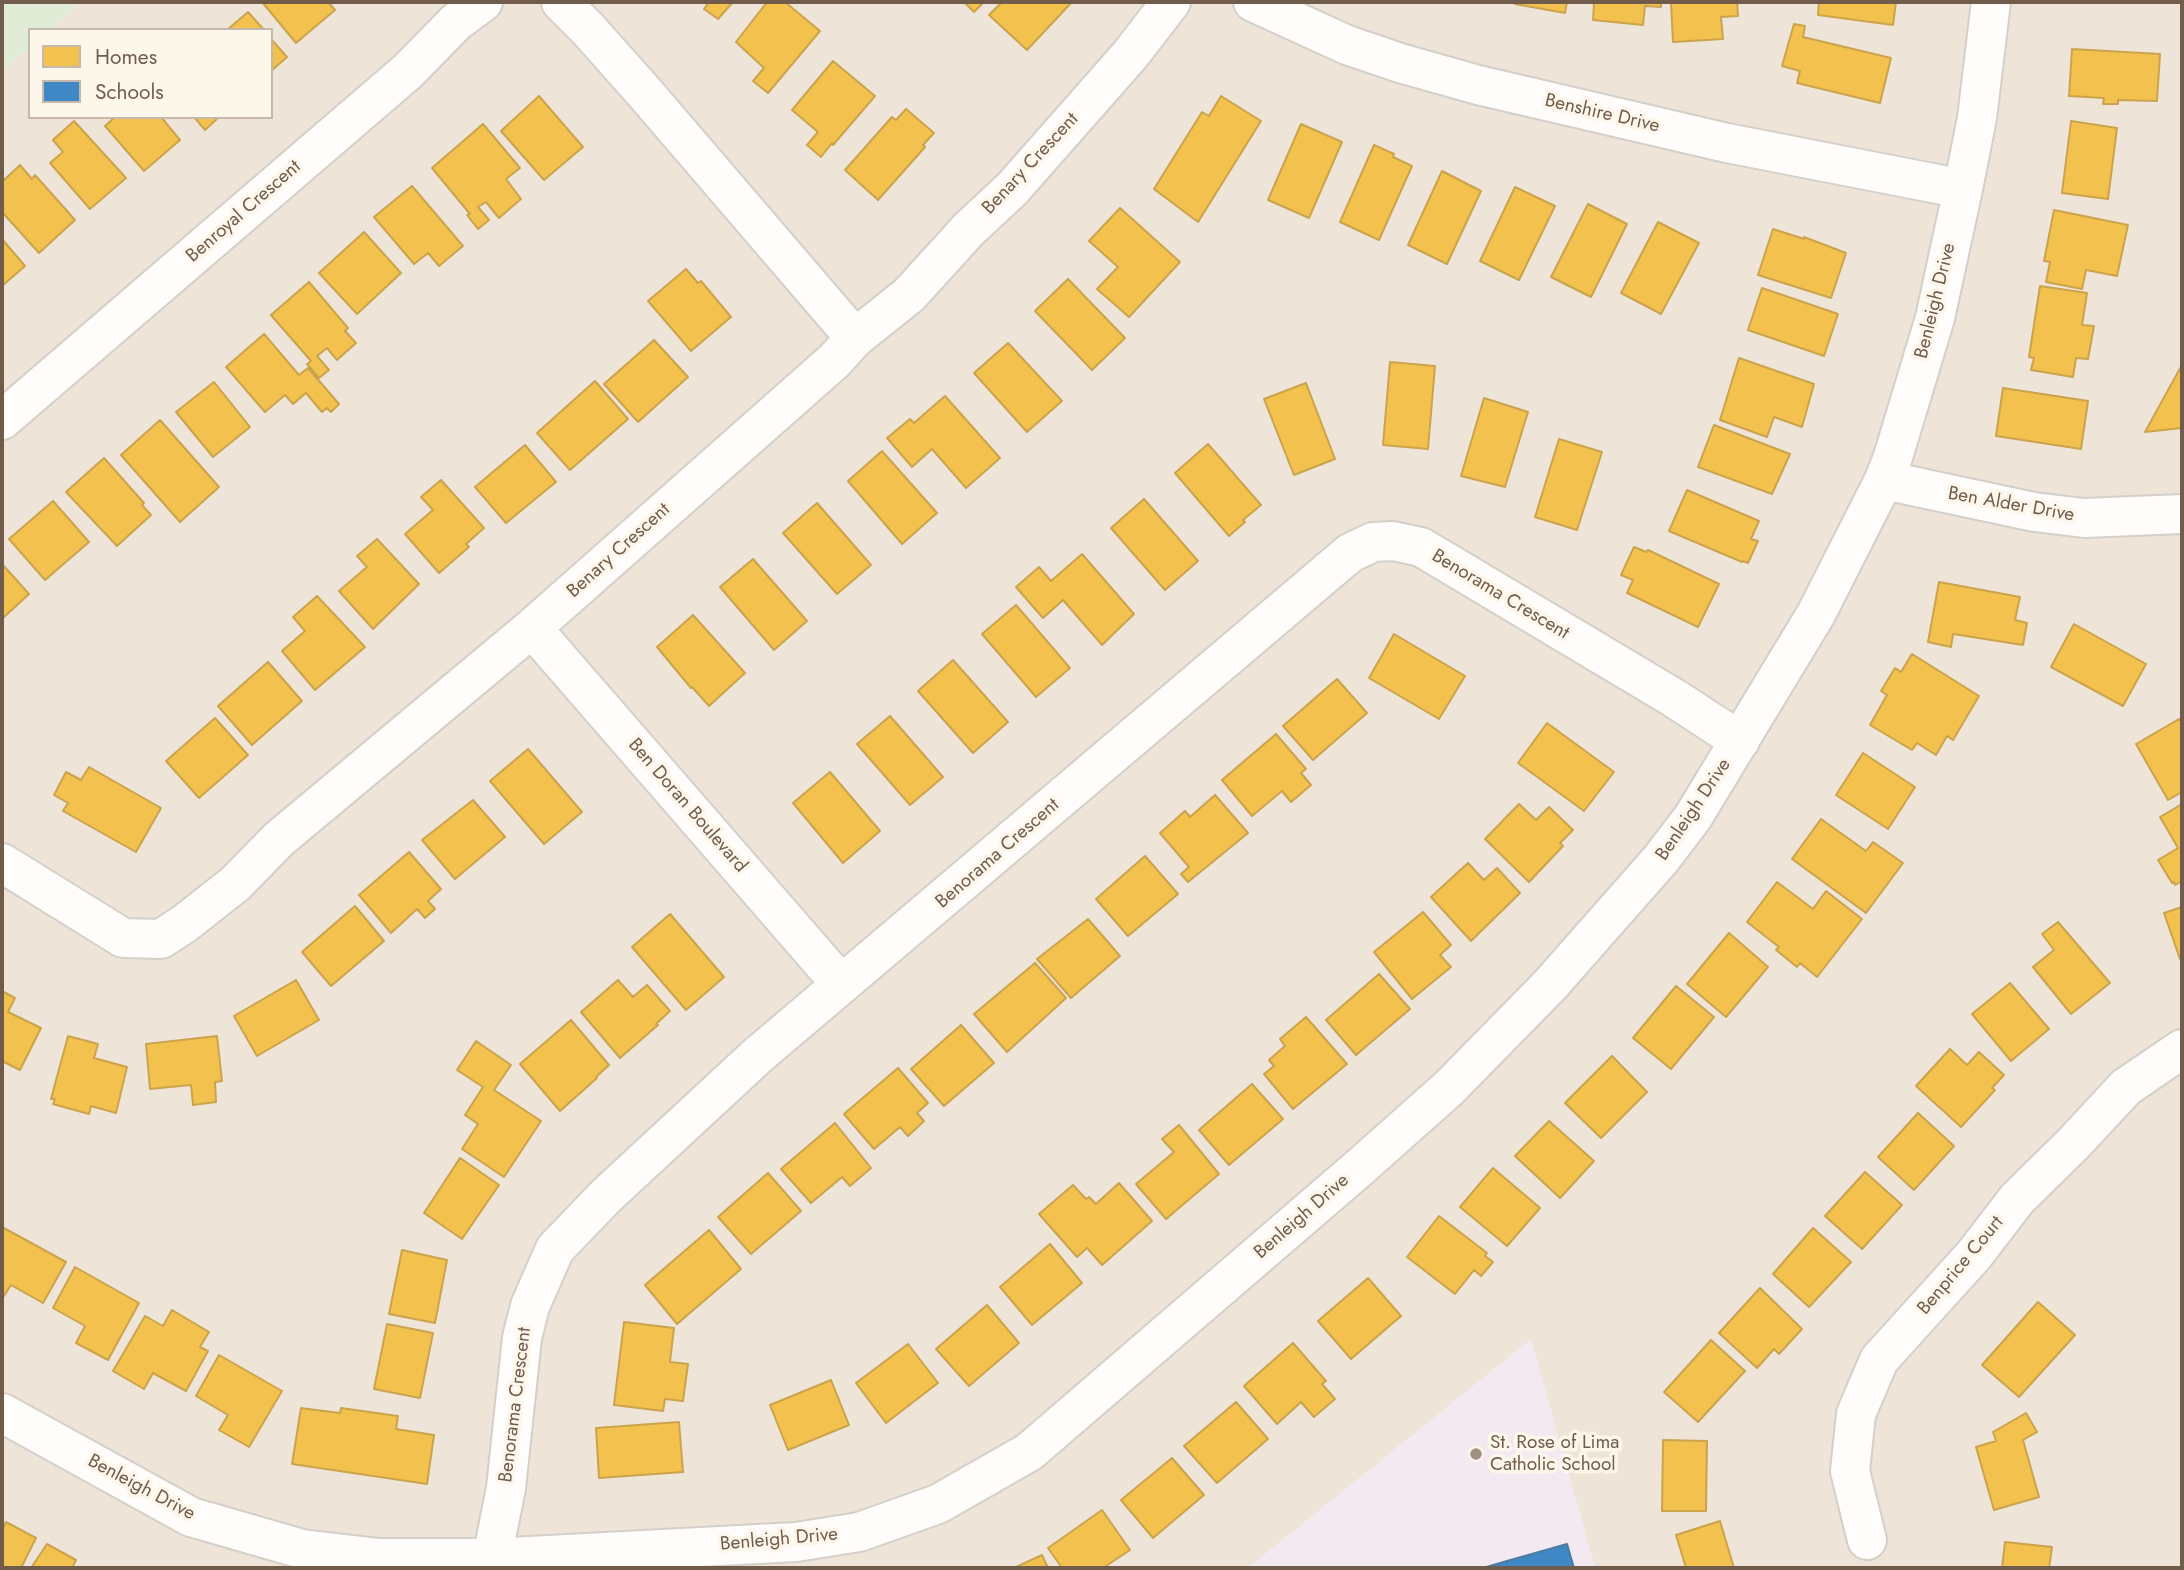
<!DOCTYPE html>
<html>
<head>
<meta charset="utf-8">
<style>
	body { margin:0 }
	#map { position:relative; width:2184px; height:1570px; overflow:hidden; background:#f5f2ea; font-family:Jost,sans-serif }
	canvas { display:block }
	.frame { position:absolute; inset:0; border:4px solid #715c4c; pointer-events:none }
	.legend { position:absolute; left:28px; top:28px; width:245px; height:91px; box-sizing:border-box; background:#fdf7eb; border:2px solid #c5b9ab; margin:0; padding:9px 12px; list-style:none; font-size:21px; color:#715c4c }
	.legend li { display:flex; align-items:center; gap:14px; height:35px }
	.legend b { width:35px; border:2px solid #c5b9ab }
</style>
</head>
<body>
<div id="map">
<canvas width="2184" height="1570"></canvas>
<div class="frame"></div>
<ul class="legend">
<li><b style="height:19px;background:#f2c14e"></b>Homes</li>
<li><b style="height:19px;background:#3f88c5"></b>Schools</li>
</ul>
</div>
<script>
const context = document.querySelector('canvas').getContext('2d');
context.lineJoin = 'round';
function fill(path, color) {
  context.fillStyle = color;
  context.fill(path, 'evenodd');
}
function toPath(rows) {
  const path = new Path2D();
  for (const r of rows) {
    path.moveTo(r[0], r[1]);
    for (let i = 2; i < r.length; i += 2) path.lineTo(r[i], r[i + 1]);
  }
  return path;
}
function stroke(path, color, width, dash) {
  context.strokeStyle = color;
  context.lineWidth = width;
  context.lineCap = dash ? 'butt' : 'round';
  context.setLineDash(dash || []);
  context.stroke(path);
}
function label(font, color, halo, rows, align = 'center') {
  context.font = font + ' Jost,sans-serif';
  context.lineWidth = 7;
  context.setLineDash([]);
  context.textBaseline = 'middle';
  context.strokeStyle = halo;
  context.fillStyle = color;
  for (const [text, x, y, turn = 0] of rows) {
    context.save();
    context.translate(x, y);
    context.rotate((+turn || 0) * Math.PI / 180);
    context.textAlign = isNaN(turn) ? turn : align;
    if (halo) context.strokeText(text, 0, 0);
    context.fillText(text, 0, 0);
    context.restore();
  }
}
const residential = toPath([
	[81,2,2182,2,2182,1568,1595,1568,1531,1340,1248,1568,2,1568,2,71,30,47,30,117,271,117,271,30,49,30]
]);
const education = toPath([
	[1531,1339,1595,1568,1248,1568]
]);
const green = toPath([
	[2,2,81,2,49,30,30,30,30,47,2,71]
]);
const homes = toPath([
	[262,2,328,2,335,10,296,43,262,2],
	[709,2,733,2,718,19,704,9,709,2],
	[767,2,785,2,820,31,768,93,753,81,764,68,736,42,767,2],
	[964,2,984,2,974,12,964,2],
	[1002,2,1072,2,1027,50,989,15,1002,2],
	[1516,2,1567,2,1565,13,1515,4,1516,2],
	[1594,2,1661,2,1661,7,1645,6,1643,25,1593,20,1594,2],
	[1671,2,1737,2,1738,16,1721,17,1723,39,1673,42,1671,2],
	[1819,2,1896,2,1893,25,1818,15,1819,2],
	[248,12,264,30,227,30,248,12],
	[1794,24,1805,26,1803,37,1891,58,1880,103,1797,83,1800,71,1782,66,1794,24],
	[271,39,287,57,271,71,271,39],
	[2072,49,2160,54,2157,101,2118,100,2118,104,2103,104,2104,98,2069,96,2072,49],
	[833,61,875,96,833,145,832,143,821,157,807,145,818,132,792,110,833,61],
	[539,96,583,147,544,180,501,131,539,96],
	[1221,96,1261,121,1198,222,1154,189,1202,112,1209,116,1221,96],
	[906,109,934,133,923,145,925,147,878,200,845,170,892,117,896,120,906,109],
	[115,117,161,117,180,140,144,171,105,126,115,117],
	[194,117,219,117,205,130,194,117],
	[74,121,126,178,90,209,50,163,63,152,53,140,74,121],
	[2071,121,2117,128,2108,199,2062,193,2071,121],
	[483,124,520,168,506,179,521,199,499,218,486,202,478,207,489,220,478,229,467,215,470,214,432,168,483,124],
	[1301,124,1342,142,1309,218,1268,200,1301,124],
	[1374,145,1394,154,1393,157,1412,166,1379,240,1340,222,1374,145],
	[20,165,32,179,35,175,75,220,39,253,2,212,2,182,20,165],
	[1442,171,1481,191,1447,264,1408,245,1442,171],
	[412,186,463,246,439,266,428,253,414,264,374,217,412,186],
	[1515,187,1555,206,1519,280,1480,261,1515,187],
	[1588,204,1627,224,1591,297,1551,277,1588,204],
	[1120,208,1180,262,1129,317,1097,289,1118,267,1089,241,1120,208],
	[2054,210,2128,225,2117,276,2086,270,2082,289,2046,282,2050,262,2044,261,2054,210],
	[1658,222,1699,243,1661,314,1621,293,1658,222],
	[1773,229,1804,239,1804,237,1846,253,1831,298,1758,275,1773,229],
	[364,232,401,273,357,314,319,273,364,232],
	[2,239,25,266,2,286,2,239],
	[686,269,698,283,701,281,731,317,691,351,648,301,686,269],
	[1068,279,1125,338,1092,370,1035,311,1068,279],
	[309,282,348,328,345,331,356,343,337,360,327,348,317,356,329,370,319,378,307,364,311,361,271,315,309,282],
	[2040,286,2087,293,2082,325,2094,326,2088,359,2076,358,2073,377,2031,370,2034,358,2029,357,2040,286],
	[1762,288,1838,314,1824,356,1748,330,1762,288],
	[264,334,299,375,308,368,339,404,331,412,327,408,322,412,306,393,293,404,285,395,265,412,226,367,264,334],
	[654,340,688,377,638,422,604,384,654,340],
	[1008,343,1062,401,1027,432,974,373,1008,343],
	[1739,358,1814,384,1802,427,1774,417,1767,437,1720,420,1739,358],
	[1390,362,1435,366,1428,449,1383,445,1390,362],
	[2182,365,2182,428,2145,432,2167,392,2182,365],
	[595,381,628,419,570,470,537,433,595,381],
	[214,382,250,427,213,457,176,412,214,382],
	[1306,383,1335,459,1294,475,1264,399,1306,383],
	[2003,388,2088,401,2081,449,1996,436,2003,388],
	[945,396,1000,458,966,488,932,449,912,467,887,438,910,419,914,423,945,396],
	[1484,398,1528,412,1505,487,1461,476,1484,398],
	[160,420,219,487,180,522,121,455,160,420],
	[1714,425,1790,454,1772,494,1698,467,1714,425],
	[1559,439,1602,452,1577,530,1535,517,1559,439],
	[1208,444,1261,505,1243,520,1245,522,1229,536,1175,473,1208,444],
	[525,445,556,482,506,523,475,487,525,445],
	[882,451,937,513,902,544,848,481,882,451],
	[104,458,144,503,142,505,151,515,117,546,66,492,104,458],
	[441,480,484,528,466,544,469,547,439,573,405,534,433,510,421,497,441,480],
	[1687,490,1759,521,1751,539,1758,541,1748,563,1743,561,1742,562,1669,531,1687,490],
	[1144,499,1198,561,1165,590,1111,528,1144,499],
	[53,501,89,542,45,580,9,539,53,501],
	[817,503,871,565,837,594,783,533,817,503],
	[377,539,419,584,373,629,339,591,367,567,357,556,377,539],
	[1634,547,1646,552,1648,550,1719,584,1698,627,1627,593,1633,580,1621,575,1634,547],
	[1082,554,1134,614,1102,645,1063,600,1043,618,1016,587,1039,567,1051,581,1082,554],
	[753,559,807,621,774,650,720,587,753,559],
	[2,564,29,594,2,619,2,564],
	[1939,582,2020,597,2015,620,2027,623,2023,645,1953,634,1951,647,1928,642,1939,582],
	[317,596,365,647,315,690,282,651,305,631,293,617,317,596],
	[1016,605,1070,668,1036,697,982,634,1016,605],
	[693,615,745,673,709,706,692,687,691,688,657,647,693,615],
	[2074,624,2146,664,2123,706,2051,667,2074,624],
	[1394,634,1465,676,1439,719,1369,678,1394,634],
	[1912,654,1979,696,1953,740,1947,736,1936,755,1917,743,1912,750,1870,725,1887,695,1881,691,1895,668,1901,672,1912,654],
	[953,660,1008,722,973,753,918,691,953,660],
	[268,662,302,701,252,745,218,706,268,662],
	[1337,679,1367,713,1313,760,1283,726,1337,679],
	[890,716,943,777,910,805,857,744,890,716],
	[215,718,248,755,199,798,166,761,215,718],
	[2179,719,2182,723,2182,792,2168,800,2136,744,2179,719],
	[1547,723,1614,772,1584,811,1518,763,1547,723],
	[1276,734,1306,769,1301,773,1311,785,1291,802,1282,791,1252,816,1222,780,1276,734],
	[528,749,582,812,544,844,490,781,528,749],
	[1863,753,1915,787,1888,829,1836,795,1863,753],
	[89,767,161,808,136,852,63,811,68,803,54,795,66,772,81,780,89,767],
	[830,772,880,831,843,863,793,803,830,772],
	[1215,795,1248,833,1188,882,1181,874,1189,867,1160,833,1185,811,1190,817,1215,795],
	[473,800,505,837,455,879,422,840,473,800],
	[1519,804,1536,820,1549,807,1573,830,1560,843,1563,846,1529,882,1485,839,1519,804],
	[2182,804,2182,881,2175,885,2174,882,2172,883,2158,860,2178,848,2160,817,2182,804],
	[1821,819,1866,851,1873,842,1903,863,1866,913,1792,859,1821,819],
	[409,852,441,889,428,901,435,909,425,918,417,909,391,933,359,895,409,852],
	[1145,856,1178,894,1128,936,1096,899,1145,856],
	[1468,863,1484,880,1497,868,1520,893,1471,941,1431,897,1468,863],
	[1777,882,1813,909,1826,891,1862,919,1817,977,1800,963,1797,967,1776,950,1779,947,1747,922,1777,882],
	[355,906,384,941,331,986,302,952,355,906],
	[2182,907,2182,959,2180,959,2164,913,2182,907],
	[1423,912,1451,945,1440,955,1451,967,1412,999,1374,952,1423,912],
	[670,914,724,977,686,1010,632,947,670,914],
	[1088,919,1120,956,1071,998,1037,959,1088,919],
	[2058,922,2110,983,2071,1014,2033,967,2054,950,2042,934,2058,922],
	[1729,933,1768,967,1726,1017,1687,984,1729,933],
	[1035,963,1066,998,1007,1052,974,1014,1035,963],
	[1379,974,1410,1009,1356,1055,1326,1020,1379,974],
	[296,980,319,1020,257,1056,234,1016,296,980],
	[618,980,633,997,647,985,670,1011,656,1024,658,1025,620,1058,581,1012,618,980],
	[2010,983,2049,1029,2011,1061,1972,1014,2010,983],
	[1676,986,1714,1017,1671,1069,1633,1038,1676,986],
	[2,991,15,998,8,1012,41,1028,20,1070,2,1061,2,991],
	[1306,1017,1347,1064,1293,1109,1264,1074,1274,1066,1269,1060,1285,1046,1280,1039,1306,1017],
	[571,1020,609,1065,596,1077,597,1078,560,1111,520,1064,571,1020],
	[961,1025,994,1063,944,1106,911,1069,961,1025],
	[68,1036,98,1044,94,1058,127,1067,116,1113,91,1106,89,1114,53,1104,55,1099,51,1099,68,1036],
	[217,1036,222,1081,215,1082,216,1102,193,1105,191,1085,150,1089,146,1044,217,1036],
	[476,1041,511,1065,494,1090,541,1121,504,1177,462,1149,478,1124,465,1115,483,1087,457,1070,476,1041],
	[1950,1049,1967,1065,1979,1052,2004,1075,1992,1088,1995,1090,1961,1127,1916,1086,1950,1049],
	[1612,1056,1647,1092,1601,1138,1565,1103,1612,1056],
	[898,1068,928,1103,917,1113,924,1121,908,1136,900,1127,874,1149,844,1114,898,1068],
	[1252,1084,1283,1119,1229,1165,1199,1130,1252,1084],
	[1918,1113,1954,1146,1914,1190,1878,1157,1918,1113],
	[1549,1121,1594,1161,1560,1198,1515,1156,1549,1121],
	[835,1123,871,1168,850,1186,842,1177,811,1203,781,1169,835,1123],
	[1179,1125,1219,1174,1166,1219,1136,1184,1174,1152,1162,1139,1179,1125],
	[460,1158,499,1185,462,1239,424,1213,460,1158],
	[1493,1168,1540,1208,1507,1246,1460,1207,1493,1168],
	[1865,1172,1902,1205,1862,1249,1825,1216,1865,1172],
	[768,1173,801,1211,751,1254,718,1217,768,1173],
	[1119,1183,1152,1221,1102,1265,1087,1248,1077,1257,1039,1214,1073,1185,1086,1199,1089,1197,1096,1204,1119,1183],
	[1439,1216,1487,1253,1485,1256,1493,1262,1481,1276,1474,1270,1455,1294,1407,1257,1439,1216],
	[2,1227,66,1262,43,1303,11,1285,2,1299,2,1227],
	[1813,1228,1851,1262,1809,1307,1773,1274,1813,1228],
	[709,1230,741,1269,677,1324,645,1285,709,1230],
	[1050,1244,1082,1283,1032,1325,1000,1287,1050,1244],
	[402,1250,447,1260,435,1323,389,1314,402,1250],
	[75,1267,139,1303,108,1360,76,1343,85,1326,53,1308,75,1267],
	[1368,1278,1401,1316,1351,1359,1318,1321,1368,1278],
	[1760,1288,1802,1329,1779,1354,1774,1349,1757,1368,1719,1333,1760,1288],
	[2038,1302,2075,1335,2019,1397,1982,1365,2038,1302],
	[987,1305,1019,1343,969,1386,936,1349,987,1305],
	[172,1310,209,1332,200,1347,208,1351,186,1391,153,1373,144,1389,113,1371,145,1316,163,1326,172,1310],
	[624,1322,674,1328,670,1362,688,1364,683,1401,665,1399,663,1411,614,1405,624,1322],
	[387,1324,433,1333,420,1398,374,1389,387,1324],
	[1711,1340,1745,1371,1698,1422,1664,1392,1711,1340],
	[1293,1343,1326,1381,1322,1384,1335,1399,1314,1417,1301,1402,1277,1424,1244,1386,1293,1343],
	[908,1344,938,1383,886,1423,856,1383,908,1344],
	[219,1355,282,1391,249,1447,219,1430,228,1415,196,1396,219,1355],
	[831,1380,849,1425,788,1450,770,1405,831,1380],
	[1236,1402,1268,1439,1217,1483,1184,1446,1236,1402],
	[301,1408,340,1413,341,1408,398,1416,396,1429,434,1435,427,1484,292,1464,301,1408],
	[2026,1413,2037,1432,2023,1440,2039,1497,1994,1510,1976,1447,1996,1441,1993,1432,2026,1413],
	[679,1422,683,1472,599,1478,596,1428,679,1422],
	[1663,1440,1707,1441,1706,1511,1662,1511,1663,1440],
	[1172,1458,1204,1495,1153,1538,1121,1500,1172,1458],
	[1102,1510,1130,1550,1103,1568,1062,1568,1048,1548,1102,1510],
	[1720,1521,1734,1568,1686,1568,1676,1535,1720,1521],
	[6,1522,36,1538,21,1568,2,1568,2,1530,6,1522],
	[2005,1542,2052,1547,2049,1568,2002,1568,2005,1542],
	[47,1544,76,1560,72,1568,31,1568,47,1544],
	[1042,1555,1048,1568,1014,1568,1042,1555]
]);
const schools = toPath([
	[1567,1544,1574,1568,1483,1568,1500,1563,1567,1544]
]);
const minor = toPath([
	[561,2,587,28,644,92,855,338],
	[1253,2,1347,45,1400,63,1478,85,1727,143,1963,189],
	[2,420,408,71,456,22,483,2],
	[1884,480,2034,512,2084,518,2182,514],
	[532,628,841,984],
	[2,863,123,938,161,939,184,924,235,884,279,839,532,628,834,361,855,338,909,295,969,229,1012,189,1130,55,1171,2],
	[2,1413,191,1517,302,1549,379,1558,491,1558,796,1542,859,1532,938,1504,1029,1452,1359,1168,1449,1088,1550,985,1661,859,1693,817,1816,614,1884,480,1893,457,1935,318,1963,189,1977,118,1991,2],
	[1867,1540,1850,1471,1856,1414,1879,1360,1974,1255,2017,1199,2073,1144,2126,1087,2182,1049],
	[490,1568,506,1488,522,1338,530,1306,555,1249,606,1196,757,1056,1350,553,1373,542,1393,541,1421,547,1674,698,1740,741]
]);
const markers = [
	[1476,1454,7,"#9f9083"]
];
const streetNames = [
	["Benshire Drive",1602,114,13],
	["Benary Crescent",1031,164,-47],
	["Benroyal Crescent",244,212,-41],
	["Benleigh Drive",1936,301,-76],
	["Ben Alder Drive",2011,505,10],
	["Benary Crescent",619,551,-42],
	["Benorama Crescent",1500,595,31],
	["Ben Doran Boulevard",687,806,49],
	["Benleigh Drive",1694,810,-56],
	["Benorama Crescent",998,854,-41],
	["Benleigh Drive",1302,1217,-41],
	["Benprice Court",1961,1266,-50],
	["Benorama Crescent",516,1405,-83],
	["Benleigh Drive",141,1488,28],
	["Benleigh Drive",779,1540,-5]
];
const poiNames = [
	["St. Rose of Lima",1490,1443],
	["Catholic School",1490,1465]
];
fill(residential, '#eee5d8');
fill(education, '#f2e9f1');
fill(green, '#e1ecd6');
fill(homes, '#f2c14e');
stroke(homes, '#cba34d', 2);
fill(schools, '#3f88c5');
stroke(schools, '#4e7ba1', 2);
stroke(minor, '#d4cfc8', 42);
stroke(minor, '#fefdfc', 38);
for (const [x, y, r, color] of markers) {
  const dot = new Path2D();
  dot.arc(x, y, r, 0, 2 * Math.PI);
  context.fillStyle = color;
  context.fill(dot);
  stroke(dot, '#fdf7eb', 2.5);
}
label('19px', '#715c4c', '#fdf7eb', streetNames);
label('19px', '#715c4c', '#fdf7eb', poiNames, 'left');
</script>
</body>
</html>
